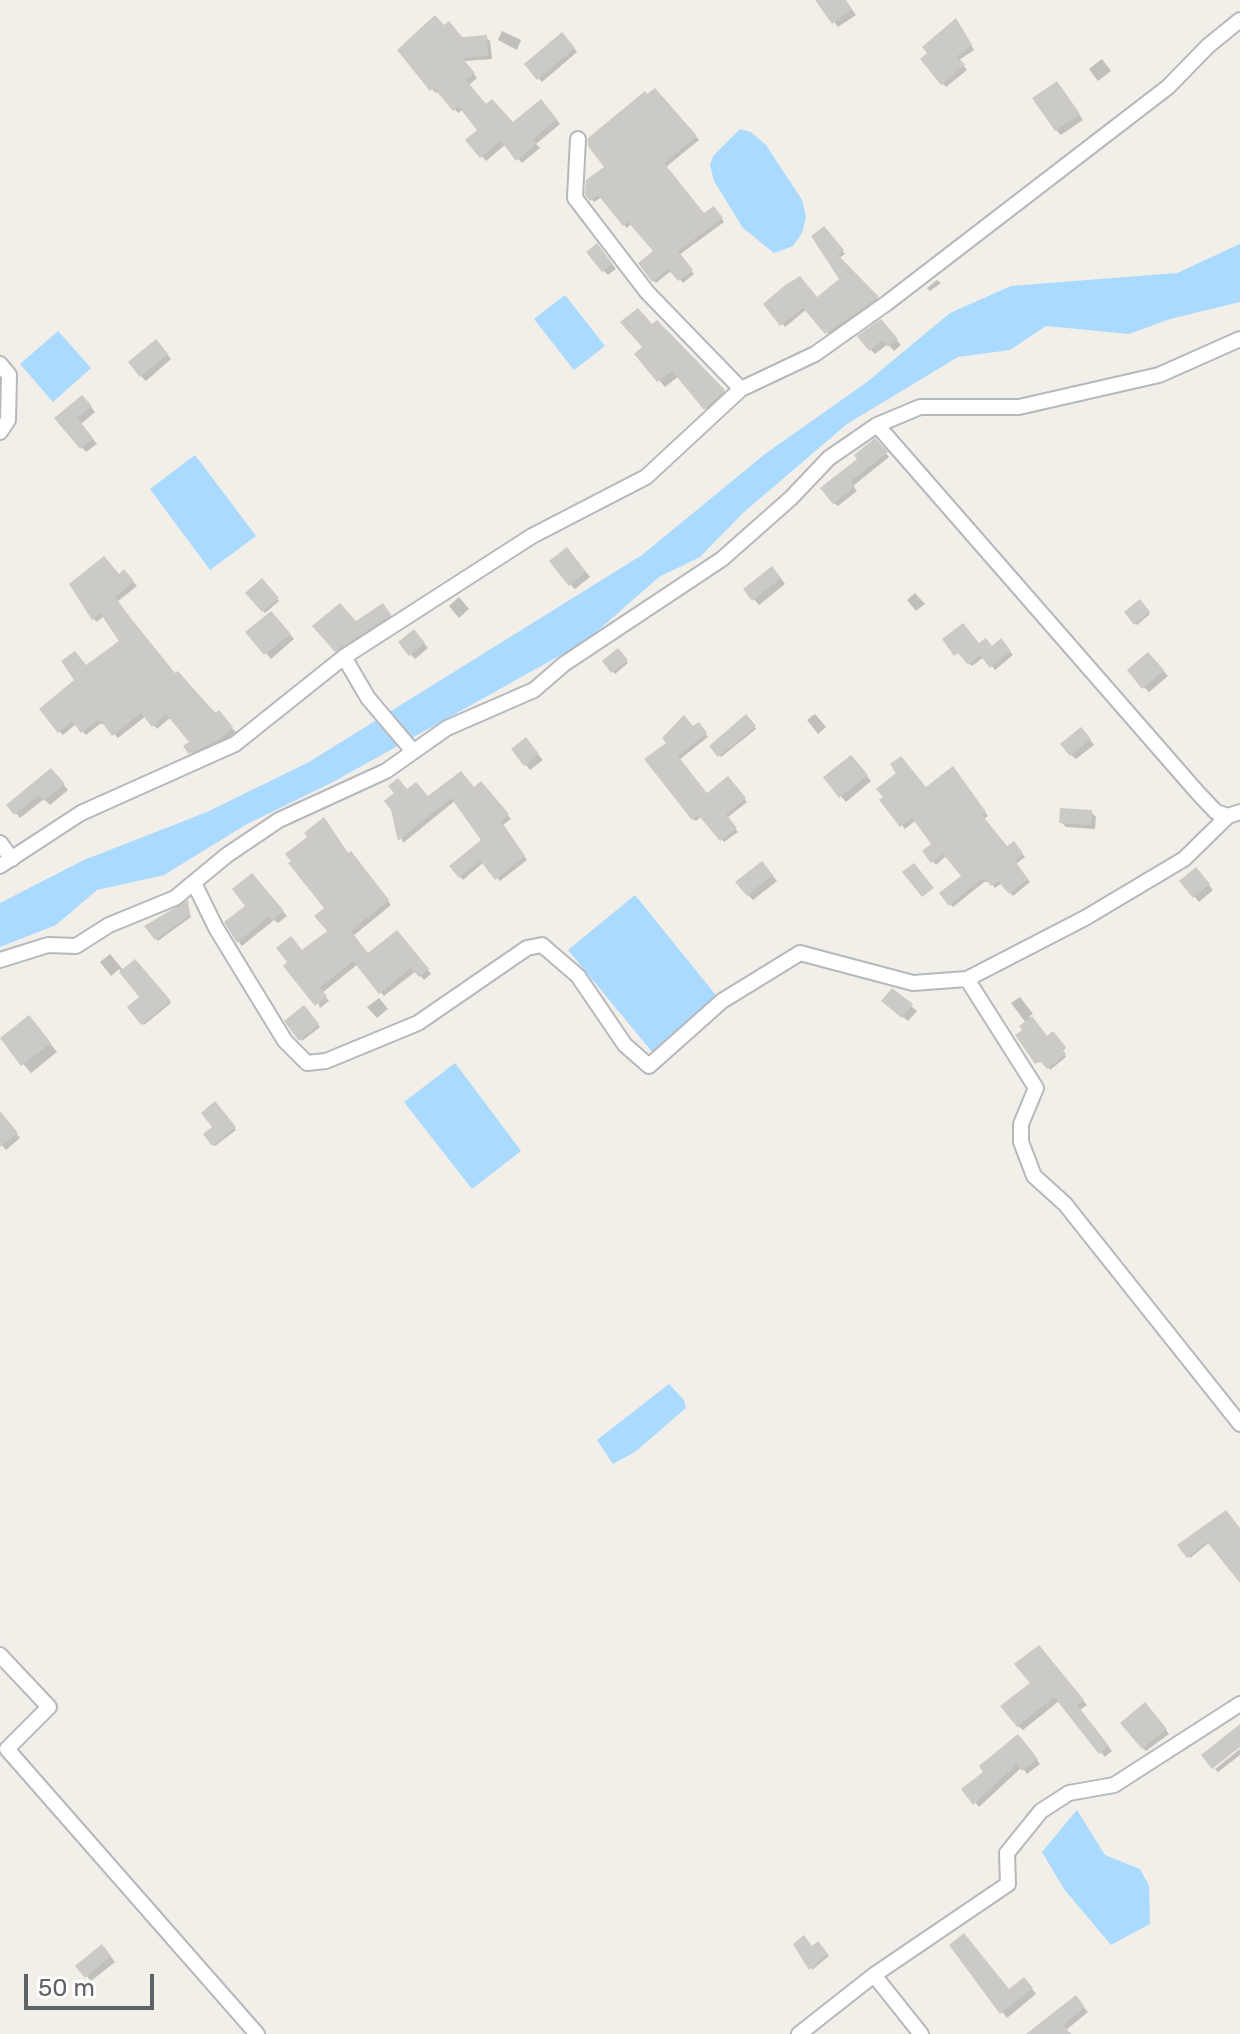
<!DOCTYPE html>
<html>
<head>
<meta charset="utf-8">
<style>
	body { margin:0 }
	#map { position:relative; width:1240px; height:2034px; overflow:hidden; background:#f1efe8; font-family:Rubik,sans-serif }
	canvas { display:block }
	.scale { position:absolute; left:24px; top:1974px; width:130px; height:36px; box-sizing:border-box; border:4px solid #5f6368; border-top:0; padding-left:10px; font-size:24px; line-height:28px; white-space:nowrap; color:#5f6368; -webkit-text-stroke:6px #fff; paint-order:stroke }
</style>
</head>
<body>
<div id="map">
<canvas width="1240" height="2034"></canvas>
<div class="scale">50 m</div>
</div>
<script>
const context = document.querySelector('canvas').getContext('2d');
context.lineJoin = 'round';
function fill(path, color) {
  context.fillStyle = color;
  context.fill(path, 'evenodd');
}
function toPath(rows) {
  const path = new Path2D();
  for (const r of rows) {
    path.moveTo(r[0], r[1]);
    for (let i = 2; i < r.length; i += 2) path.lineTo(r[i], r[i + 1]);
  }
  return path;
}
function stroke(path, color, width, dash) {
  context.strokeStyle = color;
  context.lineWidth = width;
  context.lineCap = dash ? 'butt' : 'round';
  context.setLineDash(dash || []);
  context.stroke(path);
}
const water = toPath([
	[740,129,751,132,766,145,802,200,806,217,802,233,793,246,774,253,743,228,714,181,710,165,713,156],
	[1240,244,1240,302,1170,319,1129,334,1046,326,1010,350,958,357,847,424,743,513,700,557,659,577,586,641,333,782,247,824,164,875,97,890,56,925,0,947,0,903,84,860,207,812,309,762,642,555,765,454,867,382,950,313,1011,286,1177,273],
	[565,295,605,346,574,370,534,319],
	[58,331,91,368,53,402,20,364],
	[195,455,256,536,210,570,150,489],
	[635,895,719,999,653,1053,568,950],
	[455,1063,521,1151,472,1189,404,1102],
	[669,1384,684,1400,686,1408,635,1452,613,1464,597,1440],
	[1077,1810,1105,1855,1140,1869,1149,1886,1150,1924,1111,1945,1064,1889,1042,1852]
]);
const shadow = toPath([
	[818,0,845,0,856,15,838,27],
	[956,20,974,50,959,60,967,70,946,87,942,83],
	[444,27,462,39,486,37,490,41,492,59,464,61,477,78,469,85,487,107,513,124,545,106,560,124,536,144,540,148,522,163,506,144,486,161,468,140,480,130,463,109,458,113,439,91,436,93,432,89],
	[502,31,521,40,517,50,498,40],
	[562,34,577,52,542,82,527,65],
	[1102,59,1111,71,1098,81,1089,69],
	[1062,89,1083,120,1061,135,1056,130],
	[654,91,699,140,666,167,705,216,717,212,724,222,679,255,694,274,683,283,672,270,656,283,653,280,656,252,632,223,627,228,624,225,602,197,594,202,587,194],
	[824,229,845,254,839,258,880,301,830,336,807,309,785,327,766,304,817,299,842,280],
	[601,250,616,269,608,275,603,270],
	[937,280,941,283,930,291,927,288],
	[652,326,694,362,696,360,730,397,711,414,679,376,665,387,637,354,645,347],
	[886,327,901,345,894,351,888,344,875,354,870,349],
	[161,346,171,359,146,381,141,376],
	[87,402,95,412,81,424,97,444,86,452,57,419],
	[875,441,889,457,853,486,857,491,838,506,834,503,860,459],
	[572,554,590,577,575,589,570,584],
	[124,572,137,586,117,602,176,675,236,732,222,744,195,756,186,746,191,742,171,717,157,729,146,716,118,738,106,724,100,724,86,735,76,724,63,735,59,731,76,680,86,668,122,642,104,616,97,622,93,618],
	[777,573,785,584,759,605,745,589],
	[262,581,279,601,265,613,248,593],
	[915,593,925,604,916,611,907,600],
	[459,597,469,609,459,618,449,606],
	[1140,602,1150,614,1137,625,1127,613],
	[383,606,395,620,341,655,315,627,356,623],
	[276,618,294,639,271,659,248,633],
	[419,637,428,648,415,659,411,655],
	[944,640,992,649,1001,641,1013,655,995,670,984,657,972,666],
	[618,650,628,663,615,674,604,661],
	[1153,659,1168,676,1149,692,1144,687],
	[815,714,826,727,818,734,807,720],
	[746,717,756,729,721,757,712,746],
	[698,725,708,737,679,760,707,796,731,781,747,802,727,818,738,832,724,842,702,816,696,821,693,819,647,759],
	[1086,734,1094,745,1076,759,1071,755],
	[530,745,543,760,530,770,514,750],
	[856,762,871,781,846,802,825,777],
	[955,771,988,816,984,819,1007,848,1013,843,1025,857,1016,864,1030,882,1013,896,1002,883,995,888,990,882,984,882,953,907,942,894,964,876,947,855,936,865,925,852,934,844,916,820,905,829,882,801,926,790],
	[55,775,68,790,50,805,44,799,20,818,9,805],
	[480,784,511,819,503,825,527,860,500,881,484,862,463,880,452,867,484,840,456,800,403,843,393,809,407,791,429,799,474,789],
	[1091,812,1096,817,1095,829,1066,827,1061,822],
	[349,855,354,857,391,905,353,936,369,955,401,936,431,974,424,980,416,971,384,996,358,964,322,993,329,1001,320,1008,302,953,330,931,327,909],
	[766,868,777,881,753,900,748,895],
	[1200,874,1213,890,1199,902,1181,881],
	[256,880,287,916,278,923,274,920,242,946,238,941],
	[187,903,191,917,158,941,147,927],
	[110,954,124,971,135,961,171,1003,144,1025,129,1007,141,997,119,969,111,976,100,962],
	[892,990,917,1011,908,1021,889,1006],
	[1020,997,1033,1014,1029,1016,1047,1038,1053,1033,1066,1048,1062,1051,1066,1057,1050,1070,1043,1061,1037,1063,1017,1035,1024,1030,1026,1023,1011,1003],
	[379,998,388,1009,377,1018,367,1007],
	[304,1008,320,1027,302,1041,287,1021],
	[36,1026,57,1052,31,1073,2,1039],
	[215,1104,236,1130,215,1146,206,1134,215,1127],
	[0,1113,20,1138,6,1150,0,1143],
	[1240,1530,1240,1579,1210,1542,1190,1558,1180,1545],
	[1043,1652,1087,1705,1080,1710,1112,1751,1105,1757,1059,1701,1023,1730,1018,1726],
	[1148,1708,1169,1734,1146,1751,1143,1748],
	[1021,1740,1040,1764,1027,1774,1022,1767,979,1807,964,1790],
	[1240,1749,1240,1755,1218,1772,1215,1769],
	[818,1943,829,1956,812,1970,812,1948],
	[952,1946,1009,1991,1029,1985,1036,1994,1007,2018],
	[107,1952,115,1962,91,1981,78,1966],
	[1079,2002,1088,2012,1066,2030,1033,2034]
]);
const building = toPath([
	[815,0,846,0,852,9,832,24],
	[435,15,444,25,449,21,462,37,487,35,488,56,462,58,475,73,466,80,486,104,492,99,513,122,541,99,557,119,533,139,537,143,516,161,501,141,480,158,465,140,477,130,458,106,453,111,434,88,430,91,397,50],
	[956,18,972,45,957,56,965,65,941,85,920,59,927,53,922,47],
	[562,32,575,48,537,80,524,64],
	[1057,81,1080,114,1055,131,1032,98],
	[655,88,697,136,664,163,704,213,714,206,723,218,678,251,693,270,678,281,668,269,652,282,638,263,653,251,628,222,623,226,598,195,590,201,585,195,586,180,604,167,588,146,588,138,645,91,647,94],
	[824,226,844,250,838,255,879,297,825,334,803,308,780,326,763,304,784,286,800,276,817,297,839,279,811,236],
	[597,243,612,263,602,272,586,252],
	[638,308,652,324,657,320,725,390,704,410,672,371,657,382,634,354,642,347,620,322],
	[881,319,898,339,888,347,882,340,869,351,857,336],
	[156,339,168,354,140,377,128,362],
	[82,395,92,406,77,418,93,438,80,449,54,418],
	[875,438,888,452,851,481,855,486,833,504,820,488,857,459,854,455],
	[567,547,586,572,569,586,549,561],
	[104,556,119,574,124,569,134,581,115,597,133,621,175,673,178,671,215,713,219,710,233,727,218,740,189,754,183,746,189,742,166,714,152,727,141,713,112,736,101,721,96,721,81,733,72,721,58,733,39,709,74,680,61,661,75,651,86,665,119,641,100,613,92,620,69,584],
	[772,566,781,578,752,601,743,589],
	[262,578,279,598,262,612,245,593],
	[1140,599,1150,612,1134,625,1124,612],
	[340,603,356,621,383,603,391,615,335,652,312,626],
	[271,611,291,634,264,655,245,632],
	[963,623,979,643,986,638,992,646,1001,638,1011,651,990,668,980,655,968,665,958,653,954,656,942,639],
	[414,629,425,643,409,656,398,642],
	[618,648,628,660,611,673,602,661],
	[1148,652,1164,670,1142,689,1127,670],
	[746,714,756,726,718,757,709,746],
	[684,715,693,726,699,722,707,733,678,756,707,793,728,776,746,798,726,814,737,828,720,841,698,815,692,820,644,759,666,743,662,738],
	[1081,727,1091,739,1070,756,1060,744],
	[526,737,539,754,524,766,511,749],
	[851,755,868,775,839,798,823,777],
	[901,756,926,787,953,766,986,812,982,815,1007,846,1014,841,1023,853,1015,861,1028,879,1009,894,998,881,991,886,986,880,980,880,949,906,939,893,961,876,943,854,931,863,922,851,931,844,912,818,900,827,879,800,883,797,876,789,896,773,890,764],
	[51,768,65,784,44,801,39,795,14,815,6,805],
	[461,771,474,787,481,781,509,814,501,821,525,856,495,880,480,860,459,878,449,866,481,840,451,798,398,841,391,810,384,801,394,793,388,786,398,778,407,789,416,782,428,796],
	[1060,808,1092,810,1091,825,1059,823],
	[324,817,348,853,351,851,389,900,351,931,368,953,397,930,429,969,419,977,411,968,379,994,353,961,320,988,327,996,315,1006,283,966,287,962,276,948,291,936,302,950,327,931,314,916,324,908,288,863,291,861,285,854,307,837,304,833],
	[762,861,773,875,747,896,735,882],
	[914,863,934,888,922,897,902,872],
	[1196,867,1210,884,1193,898,1179,881],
	[252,873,284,911,272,920,269,916,237,943,224,922,245,906,232,889],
	[188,900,190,915,155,940,144,926],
	[135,959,171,1001,141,1025,127,1007,139,997,119,972],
	[892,988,913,1004,902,1018,881,1001],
	[304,1005,319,1024,299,1041,284,1021],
	[29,1015,51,1043,21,1066,0,1038],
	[1032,1016,1047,1036,1053,1031,1065,1046,1062,1049,1066,1054,1047,1069,1040,1061,1035,1064,1015,1035,1022,1030,1019,1026],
	[215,1101,236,1127,212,1146,203,1134,212,1127,201,1113],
	[0,1111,18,1133,0,1147],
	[1226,1510,1240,1528,1240,1583,1207,1542,1187,1558,1177,1545],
	[1039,1645,1084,1700,1077,1705,1109,1746,1099,1754,1054,1697,1017,1727,1000,1706,1030,1683,1014,1664],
	[1145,1702,1167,1729,1142,1749,1120,1723],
	[1240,1724,1240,1747,1212,1769,1201,1755],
	[1018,1734,1038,1759,1022,1771,1017,1764,973,1805,961,1789,983,1772,979,1766],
	[964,1933,1009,1989,1024,1977,1033,1988,1000,2014,949,1945],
	[804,1935,812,1946,818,1941,828,1954,809,1970,793,1944],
	[102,1944,111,1956,85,1978,75,1966],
	[1076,1995,1085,2007,1063,2025,1071,2034,1026,2034]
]);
const street = toPath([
	[578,139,575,198,647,292,741,389],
	[0,364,9,375,8,420,0,432],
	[877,425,1198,793,1216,812,1228,816,1240,812],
	[344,657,368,698,412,750],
	[0,843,12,859],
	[0,866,81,813,235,744,344,657,532,536,646,477,741,389,815,354,887,303,1168,87,1208,46,1240,20],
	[194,883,216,928,285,1041,307,1063,326,1061,418,1023,527,948,542,945,578,976,625,1045,649,1066,722,1001,800,953,913,983,967,979,1085,918,1184,859,1228,816],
	[0,960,48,945,76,946,109,925,175,898,227,855,279,820,386,771,447,728,534,690,564,664,722,559,791,498,829,458,877,425,920,407,1019,407,1159,375,1240,339],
	[967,979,1036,1088,1021,1124,1021,1142,1034,1176,1065,1204,1240,1424],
	[0,1655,49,1707,7,1749,257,2034],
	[874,1975,921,2034],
	[799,2034,874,1975,1008,1884,1007,1853,1041,1811,1069,1793,1114,1785,1240,1704]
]);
fill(water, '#aadaff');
fill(shadow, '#0003');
fill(building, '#cccac5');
stroke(street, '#b5b8bc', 18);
stroke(street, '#fff', 14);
</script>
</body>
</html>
